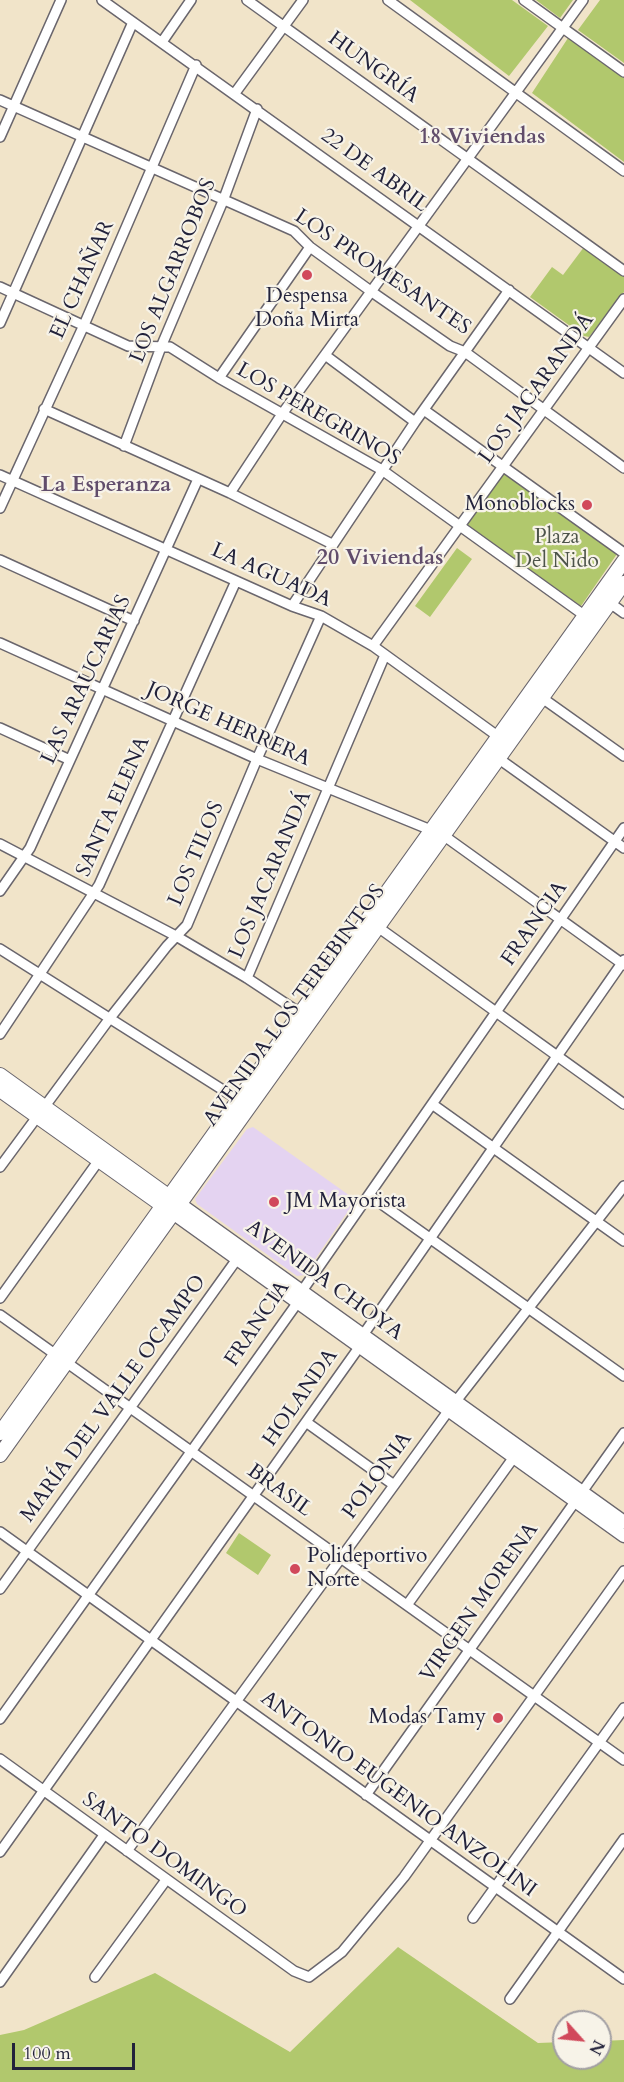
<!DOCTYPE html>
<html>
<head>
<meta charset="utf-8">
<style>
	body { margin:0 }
	#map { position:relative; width:624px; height:2082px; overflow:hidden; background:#f1e4c9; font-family:Cardo,serif }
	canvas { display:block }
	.north { position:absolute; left:552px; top:2010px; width:60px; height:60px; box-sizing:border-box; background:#f7f3e8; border:2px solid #a29fa3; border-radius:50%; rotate:117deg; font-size:16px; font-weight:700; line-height:24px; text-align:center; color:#22223b }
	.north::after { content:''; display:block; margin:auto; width:21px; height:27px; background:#d1495b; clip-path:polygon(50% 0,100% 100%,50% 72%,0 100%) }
	.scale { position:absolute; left:12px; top:2043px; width:123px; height:27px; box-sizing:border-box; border:3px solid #22223b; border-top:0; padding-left:8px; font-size:18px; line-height:21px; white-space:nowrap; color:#22223b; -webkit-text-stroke:4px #f7f3e8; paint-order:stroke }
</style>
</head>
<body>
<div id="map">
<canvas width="624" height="2082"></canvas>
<div class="north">N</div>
<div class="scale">100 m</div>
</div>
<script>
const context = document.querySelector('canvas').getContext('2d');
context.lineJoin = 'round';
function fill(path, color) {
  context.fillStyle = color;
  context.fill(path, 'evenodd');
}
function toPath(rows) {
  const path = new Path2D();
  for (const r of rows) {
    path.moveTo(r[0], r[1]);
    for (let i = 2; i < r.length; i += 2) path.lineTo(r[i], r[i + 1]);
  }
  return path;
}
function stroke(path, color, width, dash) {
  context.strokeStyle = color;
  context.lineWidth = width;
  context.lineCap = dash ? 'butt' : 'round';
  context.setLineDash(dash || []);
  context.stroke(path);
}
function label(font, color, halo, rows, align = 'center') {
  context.font = font + ' Cardo,serif';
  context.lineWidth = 4.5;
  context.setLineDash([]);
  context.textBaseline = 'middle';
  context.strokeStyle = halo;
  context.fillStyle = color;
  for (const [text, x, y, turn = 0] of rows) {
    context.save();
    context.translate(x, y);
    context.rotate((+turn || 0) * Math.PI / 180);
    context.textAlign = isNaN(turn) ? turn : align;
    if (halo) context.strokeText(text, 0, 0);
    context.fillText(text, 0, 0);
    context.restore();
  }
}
const built = toPath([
	[253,1127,353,1198,353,1204,304,1275,297,1276,197,1204,195,1199,247,1129]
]);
const green = toPath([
	[410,0,512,0,548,26,509,76],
	[536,0,573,0,560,18],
	[600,0,624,0,624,63,578,30],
	[568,38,624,78,624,162,532,93],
	[584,247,624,276,624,292,589,337,584,336,530,297,552,267,563,275],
	[502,472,617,554,581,606,465,524],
	[457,548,472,559,430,617,415,606],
	[239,1533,271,1555,258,1575,226,1553],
	[398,1947,538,2043,564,2042,564,2058,600,2058,600,2041,624,2040,624,2082,0,2082,0,2035,24,2030,155,1973,290,2052]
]);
const minor = toPath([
	[102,0,624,373],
	[247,0,624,271],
	[388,0,624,171],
	[524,0,624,72],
	[162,42,191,0],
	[235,93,303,0],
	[0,100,294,231,310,247,372,292,450,346,465,352,624,468],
	[0,137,61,0],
	[0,287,128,346,170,347,219,378,382,470,588,618],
	[0,323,133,22],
	[325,355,415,422],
	[219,378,310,247],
	[44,409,230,493,332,544],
	[424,410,624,553],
	[124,446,161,347,223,201,257,109],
	[0,475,292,606,321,616,373,646,503,740],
	[230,493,282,414,583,0],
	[0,508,84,325,196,65],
	[0,560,134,621],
	[610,603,624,613],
	[292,606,415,422,509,290],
	[0,643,257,759,443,835,624,965],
	[373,646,624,299],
	[538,695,624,756],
	[0,728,70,760],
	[495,756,624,848],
	[0,844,176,936,247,978,303,1015],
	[0,891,30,848,198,479],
	[375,925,624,1104],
	[0,949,242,1102],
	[247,978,385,655],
	[0,1034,99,885,236,581],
	[432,1104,624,1241],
	[0,1167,110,1018,167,946,187,925,257,759,321,616],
	[369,1195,624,1376],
	[0,1298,102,1156],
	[0,1315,624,1760],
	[306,1422,394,1485],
	[0,1532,624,1979],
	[0,1589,237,1259],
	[407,1605,514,1457],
	[0,1719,298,1302,302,1291,624,828],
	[0,1759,294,1971,309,1977,342,1952,404,1877,624,1571],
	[366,1795,624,1433],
	[127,1851,449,1410,624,1186],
	[0,1852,360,1346,363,1335,624,960],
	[473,1918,624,1708],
	[95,1977,166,1880],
	[0,1982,104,1835],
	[510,1999,624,1839]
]);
const tertiary = toPath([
	[180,1204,624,1522],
	[173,1213,624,1536]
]);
const secondary = toPath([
	[0,1075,175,1201],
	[0,1090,169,1210],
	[0,1433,624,561],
	[0,1455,624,583]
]);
const markers = [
	[307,275,6,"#d1495b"],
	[587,505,6,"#d1495b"],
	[274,1202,6,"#d1495b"],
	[295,1569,6,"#d1495b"],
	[498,1718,6,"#d1495b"]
];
const streetNames = [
	["HUNGRÍA",373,68,36],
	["22 DE ABRIL",374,171,36],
	["LOS ALGARROBOS",174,271,-68],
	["LOS PROMESANTES",382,273,34],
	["EL CHAÑAR",83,280,-66],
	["LOS JACARANDÁ",537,389,-54],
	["LOS PEREGRINOS",318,415,30],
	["LA AGUADA",271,576,24],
	["LAS ARAUCARIAS",87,680,-65],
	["JORGE HERRERA",228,725,24],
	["SANTA ELENA",114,807,-66],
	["LOS TILOS",197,854,-67],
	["LOS JACARANDÁ",271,875,-67],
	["FRANCIA",535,924,-55],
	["AVENIDA LOS TEREBINTOS",295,1006,-54],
	["AVENIDA CHOYA",324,1281,36],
	["FRANCIA",258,1324,-56],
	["HOLANDA",301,1398,-55],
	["MARÍA DEL VALLE OCAMPO",114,1399,-54],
	["POLONIA",378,1476,-54],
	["BRASIL",279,1491,36],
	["VIRGEN MORENA",480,1603,-55],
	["ANTONIO EUGENIO ANZOLINI",398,1795,36],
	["SANTO DOMINGO",164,1856,36]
];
const poiNames = [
	["Despensa",307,297,"center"],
	["Doña Mirta",307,321,"center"],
	["Monoblocks",575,505],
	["JM Mayorista",286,1202,"left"],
	["Polideportivo",307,1557,"left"],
	["Norte",307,1581,"left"],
	["Modas Tamy",486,1718]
];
const parkNames = [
	["Plaza",557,538],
	["Del Nido",557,562]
];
const neighbourhoodNames = [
	["18 Viviendas",482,138],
	["La Esperanza",106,486],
	["20 Viviendas",380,559]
];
fill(built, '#e4d3f1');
fill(green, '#b1c86d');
stroke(minor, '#6a666d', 12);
stroke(tertiary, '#6a666d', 15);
stroke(secondary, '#6a666d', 16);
stroke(minor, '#fff', 9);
stroke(tertiary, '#fff', 12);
stroke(secondary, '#fff', 14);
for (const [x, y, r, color] of markers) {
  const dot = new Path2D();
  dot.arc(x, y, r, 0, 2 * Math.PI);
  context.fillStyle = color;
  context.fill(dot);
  stroke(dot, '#f7f3e8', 2);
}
label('21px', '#22223b', '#f7f3e8', streetNames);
label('21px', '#22223b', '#f7f3e8', poiNames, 'right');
label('21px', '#4d544a', '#f7f3e8', parkNames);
label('bold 22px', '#614d6b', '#f7f3e8', neighbourhoodNames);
</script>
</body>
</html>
